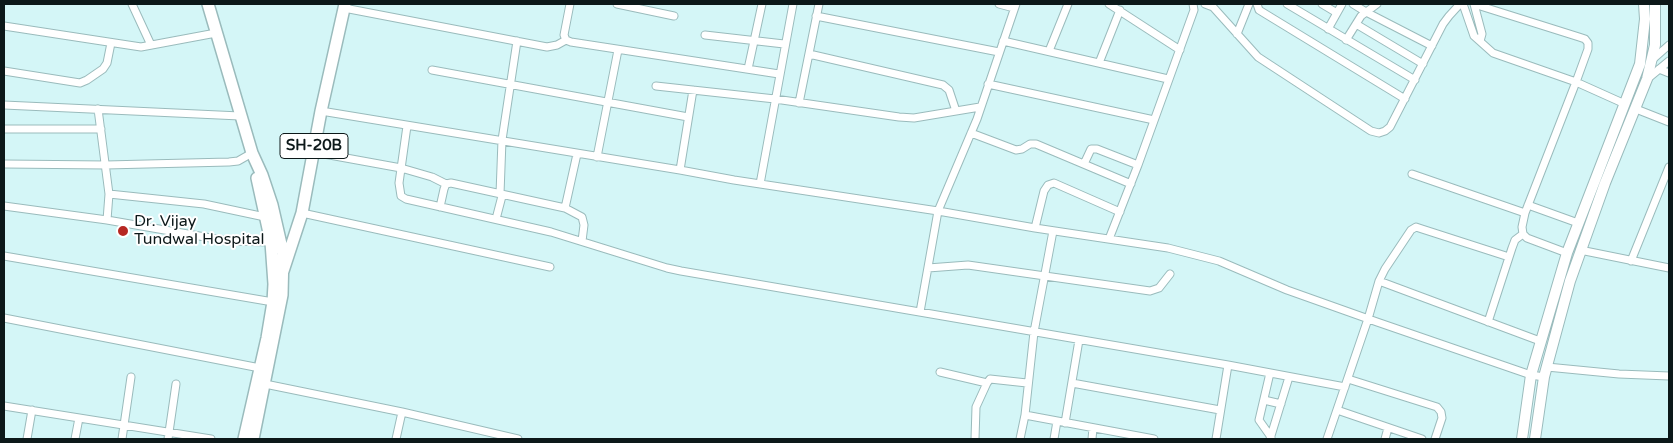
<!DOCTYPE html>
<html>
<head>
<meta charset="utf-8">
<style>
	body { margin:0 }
	#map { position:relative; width:1673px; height:443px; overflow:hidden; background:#d4f6f7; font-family:"Varela Round",sans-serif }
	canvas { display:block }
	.frame { position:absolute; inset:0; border:5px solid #0c1819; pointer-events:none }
</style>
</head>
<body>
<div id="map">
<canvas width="1673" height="443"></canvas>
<div class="frame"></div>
</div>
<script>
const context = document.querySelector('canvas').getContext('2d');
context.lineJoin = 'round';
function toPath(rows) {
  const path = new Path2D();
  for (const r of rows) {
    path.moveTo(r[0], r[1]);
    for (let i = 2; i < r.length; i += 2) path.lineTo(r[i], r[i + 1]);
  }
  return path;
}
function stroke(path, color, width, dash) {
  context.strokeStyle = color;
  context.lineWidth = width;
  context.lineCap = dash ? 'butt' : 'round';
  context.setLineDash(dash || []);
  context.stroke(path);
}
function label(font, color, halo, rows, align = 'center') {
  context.font = font + ' "Varela Round",sans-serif';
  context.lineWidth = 4;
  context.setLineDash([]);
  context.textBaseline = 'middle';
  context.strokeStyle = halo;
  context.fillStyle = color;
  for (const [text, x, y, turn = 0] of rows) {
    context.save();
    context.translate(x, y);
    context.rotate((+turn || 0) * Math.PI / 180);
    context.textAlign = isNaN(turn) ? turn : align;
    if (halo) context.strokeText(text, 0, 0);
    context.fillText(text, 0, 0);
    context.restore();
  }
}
const street = toPath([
	[132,4,151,45],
	[570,4,564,35,566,40,571,42,779,74],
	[617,4,674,16],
	[999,4,1014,8],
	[1109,4,1180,50],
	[1205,4,1213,7,1258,57,1371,131,1379,133,1385,131,1390,127,1443,24,1449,16,1460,4],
	[1257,4,1259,10,1405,99],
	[1287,4,1415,80],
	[1322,4,1337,13],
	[1353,4,1366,12,1432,46],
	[1463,4,1474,36,1493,53,1576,82,1625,104],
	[1474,4,1579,37,1585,39,1588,43,1588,49,1576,82,1525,213,1522,227,1523,234,1527,238,1567,253],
	[1474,4,1482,34,1480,41],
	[344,8,547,47,557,45,566,40],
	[816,16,999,52],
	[1356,24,1423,64],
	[4,26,141,47,216,33],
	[1328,29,1342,4],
	[1237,34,1249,4],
	[705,35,784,44],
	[1346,40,1361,16,1377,4],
	[1003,41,1168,79],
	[1049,51,1068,4],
	[809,54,943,85,949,90,956,111],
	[1652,60,1669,45],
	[1099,63,1120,10],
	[748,69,762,4],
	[1659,69,1669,73],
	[432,70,688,117],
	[4,71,80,83,87,80,103,69,107,63,111,43],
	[1646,80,1669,61],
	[988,84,1154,120],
	[656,86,775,99,899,117,914,118,980,107],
	[799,103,819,4],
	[4,105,240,116],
	[98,109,109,194,107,220],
	[1636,109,1669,122],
	[321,111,680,170,734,180,938,211,1035,228,1168,248,1219,261,1287,290,1377,322,1531,375,1544,377],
	[407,126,399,183,401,196,406,199,551,232,667,268,681,271,1228,365,1345,387],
	[4,129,101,129],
	[971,133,1016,150,1022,149,1030,144,1036,144,1131,184],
	[313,152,401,168,432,177,446,184],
	[597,157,618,50],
	[4,164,106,165,229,162,238,161,252,153],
	[1084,164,1091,149,1097,149,1138,165],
	[680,170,693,90],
	[1412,174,1525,213],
	[760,184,793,4],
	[109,194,204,204,265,217],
	[1528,205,1578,223],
	[4,206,107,220,228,241,271,242],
	[440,207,444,189,446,184,451,183,565,208,582,217,584,225,582,241],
	[565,208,577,154],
	[302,213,550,267],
	[496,219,502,196,500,194,502,140,517,41],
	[1035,228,1044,191,1048,185,1054,183,1120,212],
	[1109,239,1138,165,1194,10,1193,4],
	[1580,250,1669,268],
	[4,256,273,302],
	[1631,261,1669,167],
	[928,268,968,265,1150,291,1159,288,1170,274],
	[1379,281,1540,341],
	[920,312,938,211,977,119,1016,4],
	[4,318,260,368],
	[1488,322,1512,248,1515,240,1523,234],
	[1547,367,1619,374,1669,376],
	[940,372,987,383],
	[1270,373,1259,420,1271,437],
	[1348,379,1437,407,1441,412,1442,418,1435,439],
	[1072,383,1220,410],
	[265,384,402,412,518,439],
	[1264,400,1281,404],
	[4,406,211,439],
	[1337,410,1422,439],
	[1025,415,1154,439],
	[1065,423,1079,340],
	[27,439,32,410],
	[75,439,79,418],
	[122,439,131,377],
	[168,439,176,384],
	[396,439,402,412],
	[975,439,976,407,987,383,990,379,1027,383],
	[1020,439,1025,415,1034,332,1053,231],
	[1054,439,1057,421],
	[1092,439,1093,428],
	[1216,439,1228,365],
	[1270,439,1289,377],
	[1327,439,1368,319,1379,281,1385,269,1411,230,1416,227,1422,229,1509,257],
	[1385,439,1388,428]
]);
const secondary = toPath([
	[1522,439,1531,375,1567,253,1640,64,1645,19,1644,4],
	[1535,439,1544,377,1570,281,1605,183,1647,79,1655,45,1655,4]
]);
const primary = toPath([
	[208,4,252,153,262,175,272,205,283,253,282,295,253,439],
	[274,284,283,271,302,213,321,111,345,4],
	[244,439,267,338,273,302,274,284,271,242,257,178]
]);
const markers = [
	[123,231,6,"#b62722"]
];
const shields = [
	[314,146,68]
];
const shieldNames = [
	["SH-20B",314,146]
];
const poiNames = [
	["Dr. Vijay",134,222],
	["Tundwal Hospital",134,240]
];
stroke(street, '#9abbbc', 9);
stroke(secondary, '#9abbbc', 12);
stroke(primary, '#9abbbc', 14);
stroke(street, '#fff', 7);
stroke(secondary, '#fff', 10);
stroke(primary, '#fff', 11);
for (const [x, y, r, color] of markers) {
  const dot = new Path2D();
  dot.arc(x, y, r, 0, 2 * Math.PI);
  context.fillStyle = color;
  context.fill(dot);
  stroke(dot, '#fff', 2);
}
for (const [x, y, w] of shields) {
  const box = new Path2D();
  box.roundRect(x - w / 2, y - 12.5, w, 25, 4);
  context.fillStyle = '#fff';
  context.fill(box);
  stroke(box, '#0c1819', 1);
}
label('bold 15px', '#0c1819', null, shieldNames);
label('16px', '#0c1819', '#fff', poiNames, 'left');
</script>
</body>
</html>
